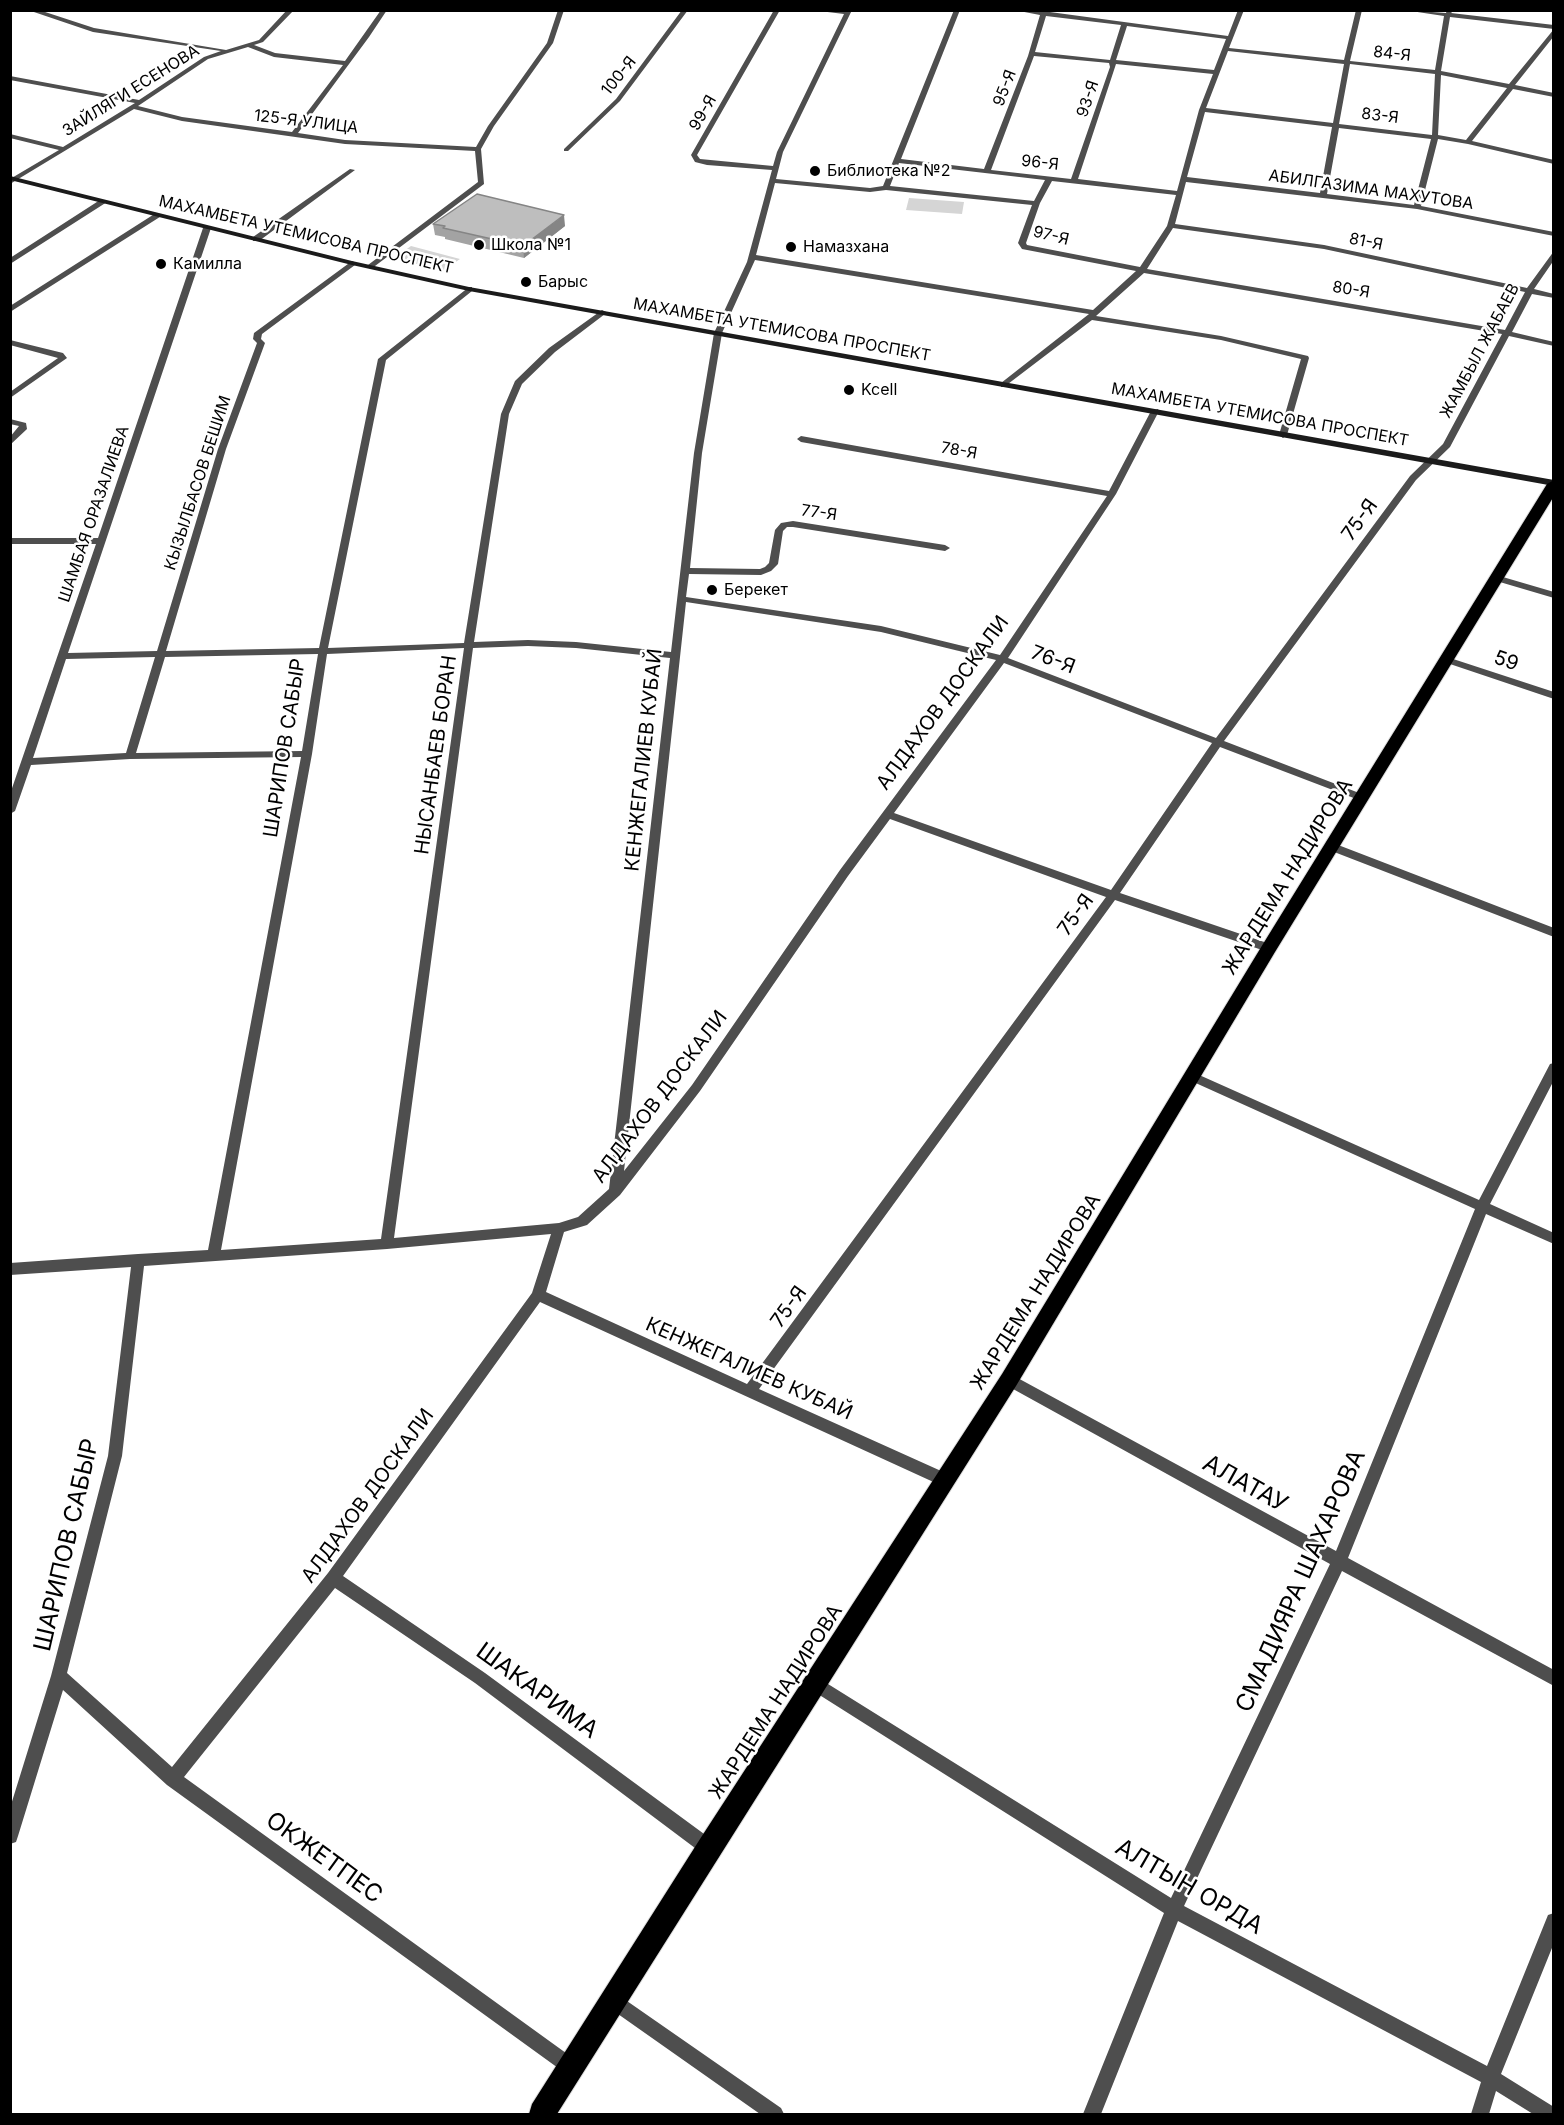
<!DOCTYPE html>
<html>
<head>
<meta charset="utf-8">
<style>
	body { margin:0 }
	#map { position:relative; width:1564px; height:2125px; overflow:hidden; background:#fff; font-family:Inter,sans-serif }
	canvas { display:block }
	.frame { position:absolute; inset:0; border:12px solid #000; pointer-events:none }
</style>
</head>
<body>
<div id="map">
<canvas width="1564" height="2125"></canvas>
<div class="frame"></div>
</div>
<script>
const context = document.querySelector('canvas').getContext('2d');
context.lineJoin = 'round';
function fill(path, color) {
  context.fillStyle = color;
  context.fill(path, 'evenodd');
}
function toPath(rows) {
  const path = new Path2D();
  for (const r of rows) {
    path.moveTo(r[0], r[1]);
    for (let i = 2; i < r.length; i += 2) path.lineTo(r[i], r[i + 1]);
  }
  return path;
}
function stroke(path, color, width, dash) {
  context.strokeStyle = color;
  context.lineWidth = width;
  context.lineCap = dash ? 'butt' : 'round';
  context.setLineDash(dash || []);
  context.stroke(path);
}
function label(font, color, halo, rows, align = 'center') {
  context.font = font + ' Inter,sans-serif';
  context.lineWidth = 5;
  context.setLineDash([]);
  context.textBaseline = 'middle';
  context.strokeStyle = halo;
  context.fillStyle = color;
  for (const [text, x, y, turn = 0] of rows) {
    context.save();
    context.translate(x, y);
    context.rotate((+turn || 0) * Math.PI / 180);
    context.textAlign = isNaN(turn) ? turn : align;
    if (halo) context.strokeText(text, 0, 0);
    context.fillText(text, 0, 0);
    context.restore();
  }
}
const green = toPath([
	[909,198,964,202,962,214,906,210],
	[411,246,460,259,443,271,394,258]
]);
const street = toPath([
	[28,10,39,10,94,28,226,50,259,40,287,10,294,10,263,42,254,45,275,53,345,61,381,10,387,10,369,37,298,133,345,140,476,147,488,126,547,43,558,10,564,10,553,43,494,126,481,149,484,184,371,269,367,267,368,265,478,182,475,151,345,144,182,121,134,109,10,184,10,179,59,150,10,138,10,134,63,147,135,103,10,80,10,76,139,100,204,57,221,51,93,32,28,10],
	[248,47,274,57,343,65,292,132,182,117,138,106,208,59,248,47],
	[682,10,688,10,620,101,568,151,564,151,564,149,616,99,682,10],
	[774,10,780,10,697,155,700,159,773,166,777,152,844,14,811,10,852,10,783,152,776,179,870,188,883,186,954,10,960,10,901,159,984,169,1028,56,1040,15,1014,10,1035,10,1228,36,1238,10,1244,10,1229,48,1344,60,1356,10,1362,10,1350,61,1435,70,1444,16,1404,10,1446,13,1447,10,1454,10,1451,13,1554,25,1554,29,1450,17,1441,71,1509,84,1554,29,1554,36,1515,85,1554,93,1554,97,1513,89,1472,141,1554,160,1554,164,1468,144,1438,139,1421,206,1554,232,1554,236,1417,209,1186,182,1175,224,1324,245,1527,288,1554,251,1554,260,1534,289,1554,294,1554,298,1532,294,1512,332,1554,342,1554,346,1509,336,1450,447,1416,480,1224,741,1367,796,1368,798,1367,800,1359,800,1220,747,1120,893,1273,945,1275,948,1273,951,1265,951,1115,900,759,1389,950,1475,952,1480,950,1485,945,1487,940,1485,540,1302,343,1576,485,1673,715,1842,717,1848,715,1854,709,1856,703,1854,475,1683,335,1588,184,1777,577,2061,580,2067,577,2073,571,2076,565,2073,167,1785,63,1690,18,1836,16,1842,10,1844,10,1808,51,1676,108,1456,131,1267,10,1275,10,1263,138,1254,208,1250,301,757,130,759,31,765,15,811,10,814,10,794,96,544,10,544,10,538,98,538,203,228,207,226,211,228,68,653,157,651,218,449,257,343,253,339,254,333,352,261,356,263,355,265,262,334,261,339,265,343,226,449,166,651,319,648,378,359,469,287,472,287,472,291,386,360,328,648,464,643,501,414,515,381,549,348,602,310,606,312,605,314,555,352,522,384,509,414,474,642,528,640,576,642,671,652,694,453,714,333,747,262,772,170,707,165,695,162,691,155,774,10],
	[1046,16,1121,25,1110,60,1035,52,1046,16],
	[1127,26,1226,39,1214,70,1116,60,1127,26],
	[1228,51,1344,64,1333,123,1206,108,1228,51],
	[1034,56,1109,63,1110,67,1071,179,991,170,1034,56],
	[1116,64,1213,74,1199,110,1177,191,1078,179,1116,64],
	[1350,64,1435,74,1432,135,1339,124,1350,64],
	[1441,75,1507,88,1466,140,1438,135,1441,75],
	[1205,112,1332,127,1320,193,1187,177,1205,112],
	[1339,128,1431,139,1414,205,1327,194,1339,128],
	[899,163,1045,180,1034,201,890,186,899,163],
	[1052,181,1176,195,1167,226,1140,267,1027,245,1026,243,1040,203,1052,181],
	[775,183,870,192,886,190,1032,205,1018,243,1022,249,1136,271,1093,310,756,255,775,183],
	[1173,228,1324,249,1525,292,1505,330,1147,269,1173,228],
	[755,260,1089,314,1001,383,1001,387,1004,387,1092,320,1221,340,1301,359,1279,435,1283,438,1287,435,1309,358,1308,356,1221,336,1096,316,1144,273,1502,334,1443,444,1410,476,1216,738,1008,658,1116,494,1159,411,1158,409,1151,411,1109,491,801,436,797,439,801,442,1107,496,1000,655,881,626,686,597,689,574,761,575,771,571,778,564,783,531,787,527,793,527,945,551,950,548,945,545,793,521,781,523,775,530,769,563,765,567,760,569,690,568,702,453,722,333,755,260],
	[686,602,881,632,996,660,840,870,692,1085,624,1171,686,602],
	[528,646,576,648,670,658,609,1189,578,1217,559,1223,394,1238,473,648,528,646],
	[464,648,381,1239,221,1250,312,754,327,654,464,648],
	[318,654,302,751,136,753,165,657,318,654],
	[155,657,126,753,33,758,66,659,155,657],
	[1004,663,1212,743,1111,890,894,813,1004,663],
	[890,819,1106,897,747,1384,546,1292,564,1232,587,1225,620,1195,700,1091,848,876,890,819],
	[551,1234,532,1293,328,1573,172,1767,67,1673,122,1456,144,1266,387,1249,551,1234],
	[350,169,355,170,259,241,253,241,253,237,350,169],
	[100,200,107,202,10,264,10,258,100,200],
	[156,213,163,215,10,312,10,306,156,213],
	[10,340,63,353,67,358,10,398,10,392,58,358,10,345,10,340],
	[10,419,26,423,27,429,10,445,10,437,19,426,10,424,10,419],
	[1496,575,1554,592,1554,598,1493,580,1491,578,1496,575],
	[1447,657,1554,692,1554,699,1444,662,1444,658,1447,657],
	[1333,843,1554,928,1554,937,1329,850,1328,847,1333,843],
	[1554,1063,1554,1080,1490,1204,1554,1233,1554,1244,1486,1214,1348,1558,1554,1670,1554,1686,1342,1571,1184,1906,1487,2066,1548,1915,1554,1913,1554,1943,1501,2074,1554,2107,1554,2114,1533,2114,1496,2091,1489,2114,1471,2114,1481,2082,1178,1921,1101,2114,1083,2114,1164,1913,810,1689,807,1684,810,1679,815,1676,820,1679,1171,1898,1330,1564,1004,1384,1002,1380,1004,1376,1009,1374,1014,1376,1336,1551,1475,1209,1189,1080,1187,1077,1189,1074,1197,1074,1479,1200,1550,1064,1554,1063],
	[614,1992,781,2108,784,2114,760,2114,608,2007,605,2001,608,1995,614,1992]
]);
const secondary = toPath([
	[10,176,352,261,469,287,1554,480,1554,486,469,291,352,265,10,180,10,176]
]);
const highway = toPath([
	[1554,480,1554,496,1275,952,1016,1386,557,2114,529,2114,532,2104,700,1839,1002,1374,1263,944,1547,484,1554,480]
]);
const wall = toPath([
	[433,224,565,226,524,258,445,239,445,237,435,235]
]);
const shadedWall = toPath([
	[564,215,565,226,524,258,523,246]
]);
const building = toPath([
	[477,194,564,215,523,246,443,228,445,226,433,224,477,194]
]);
const markers = [
	[815,171,6,"#000"],
	[479,245,6,"#000"],
	[791,247,6,"#000"],
	[161,264,6,"#000"],
	[526,282,6,"#000"],
	[849,390,6,"#000"],
	[712,590,6,"#000"]
];
const farStreetnames = [
	["84-Я",1392,54,6],
	["100-Я",619,76,-51],
	["95-Я",1005,88,-69],
	["ЗАЙЛЯГИ ЕСЕНОВА",131,91,-32],
	["93-Я",1088,99,-71],
	["99-Я",703,113,-60],
	["83-Я",1380,116,7],
	["125-Я УЛИЦА",306,122,7],
	["96-Я",1040,163,6],
	["АБИЛГАЗИМА МАХУТОВА",1371,190,8],
	["МАХАМБЕТА УТЕМИСОВА ПРОСПЕКТ",306,235,13],
	["97-Я",1051,236,14],
	["81-Я",1366,242,12],
	["80-Я",1351,290,9],
	["МАХАМБЕТА УТЕМИСОВА ПРОСПЕКТ",782,330,10],
	["ЖАМБЫЛ ЖАБАЕВ",1480,351,-62],
	["МАХАМБЕТА УТЕМИСОВА ПРОСПЕКТ",1260,415,10],
	["78-Я",959,451,10],
	["КЫЗЫЛБАСОВ БЕШИМ",198,483,-72],
	["77-Я",819,513,8],
	["ШАМБАЯ ОРАЗАЛИЕВА",94,514,-71]
];
const farPoinames = [
	["Библиотека №2",827,171],
	["Школа №1",491,245],
	["Намазхана",803,247],
	["Камилла",173,264],
	["Барыс",538,282],
	["Kcell",861,390],
	["Берекет",724,590]
];
const streetNames = [
	["75-Я",1360,520,-54],
	["76-Я",1053,660,21],
	["59",1506,661,19],
	["АЛДАХОВ ДОСКАЛИ",943,703,-54],
	["ШАРИПОВ САБЫР",285,748,-81],
	["НЫСАНБАЕВ БОРАН",436,755,-82],
	["КЕНЖЕГАЛИЕВ КУБАЙ",644,760,-84],
	["ЖАРДЕМА НАДИРОВА",1288,877,-58],
	["75-Я",1076,915,-54],
	["АЛДАХОВ ДОСКАЛИ",660,1097,-53],
	["ЖАРДЕМА НАДИРОВА",1036,1292,-58],
	["75-Я",789,1307,-54],
	["КЕНЖЕГАЛИЕВ КУБАЙ",749,1369,24],
	["АЛДАХОВ ДОСКАЛИ",368,1496,-54],
	["ЖАРДЕМА НАДИРОВА",776,1702,-57]
];
const nearStreetnames = [
	["АЛАТАУ",1245,1484,29],
	["ШАРИПОВ САБЫР",67,1545,-77],
	["СМАДИЯРА ШАХАРОВА",1301,1581,-66],
	["ШАКАРИМА",537,1691,36],
	["ОКЖЕТПЕС",324,1858,36],
	["АЛТЫН ОРДА",1189,1887,30]
];
fill(green, '#d5d5d5');
stroke(highway, '#dbdbdb', 2);
fill(street, '#4e4e4e');
fill(secondary, '#1b1b1b');
fill(highway, '#000');
fill(wall, '#a3a3a3');
fill(shadedWall, '#858585');
fill(building, '#bebebe');
stroke(building, '#858585', 1.5);
for (const [x, y, r, color] of markers) {
  const dot = new Path2D();
  dot.arc(x, y, r, 0, 2 * Math.PI);
  context.fillStyle = color;
  context.fill(dot);
  stroke(dot, '#fff', 2);
}
label('16px', '#000', '#fff', farStreetnames);
label('16px', '#000', '#fff', farPoinames, 'left');
label('20px', '#000', '#fff', streetNames);
label('24px', '#000', '#fff', nearStreetnames);
</script>
</body>
</html>
